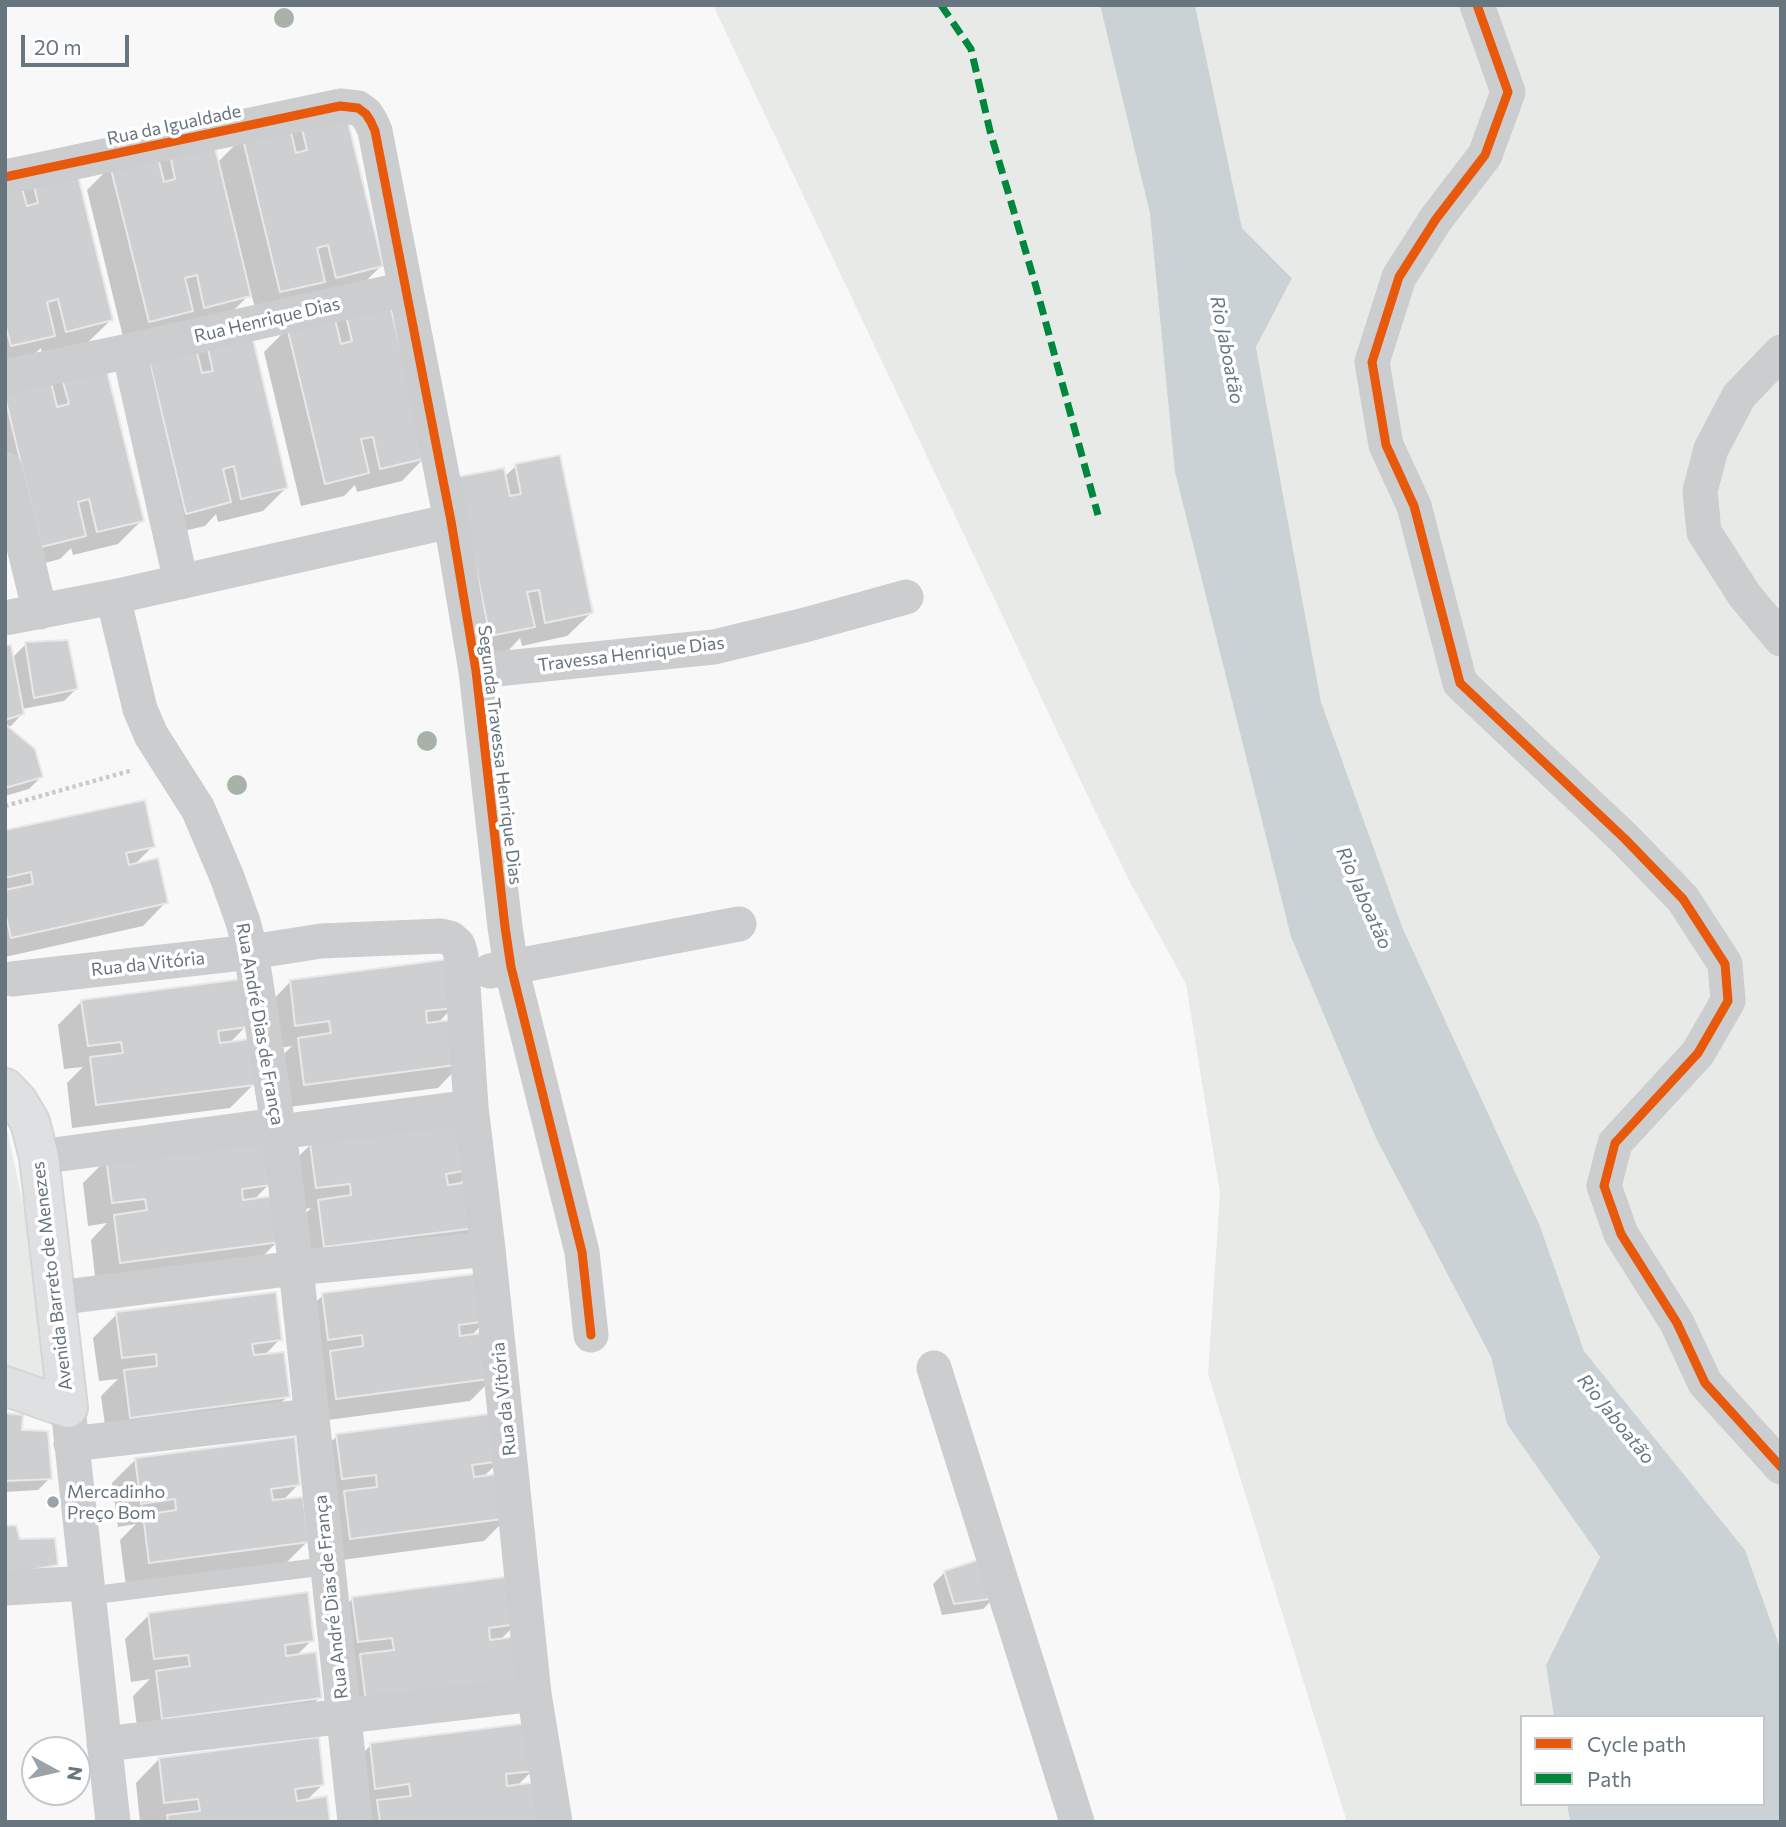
<!DOCTYPE html>
<html>
<head>
<meta charset="utf-8">
<style>
	body { margin:0 }
	#map { position:relative; width:1786px; height:1827px; overflow:hidden; background:#f8f8f8; font-family:Commissioner,sans-serif }
	canvas { display:block }
	.frame { position:absolute; inset:0; border:7px solid #67757f; pointer-events:none }
	.legend { position:absolute; left:1520px; top:1715px; width:245px; height:91px; box-sizing:border-box; background:#fff; border:2px solid #c2c8cc; margin:0; padding:9px 12px; list-style:none; font-size:21px; color:#67757f }
	.legend li { display:flex; align-items:center; gap:14px; height:35px }
	.legend b { width:35px; border:2px solid #c2c8cc }
	.north { position:absolute; left:21px; top:1736px; width:70px; height:70px; box-sizing:border-box; background:#fff; border:2px solid #c2c8cc; border-radius:50%; rotate:98deg; font-size:19px; font-weight:700; line-height:28px; text-align:center; color:#67757f }
	.north::after { content:''; display:block; margin:auto; width:24px; height:32px; background:#9aa3a9; clip-path:polygon(50% 0,100% 100%,50% 72%,0 100%) }
	.scale { position:absolute; left:21px; top:35px; width:108px; height:32px; box-sizing:border-box; border:4px solid #67757f; border-top:0; padding-left:9px; font-size:21px; line-height:24px; white-space:nowrap; color:#67757f; -webkit-text-stroke:5px #fff; paint-order:stroke }
</style>
</head>
<body>
<div id="map">
<canvas width="1786" height="1827"></canvas>
<div class="frame"></div>
<ul class="legend">
<li><b style="height:9px;background:#e8590c"></b>Cycle path</li>
<li><b style="height:9px;background:#00873e"></b>Path</li>
</ul>
<div class="north">N</div>
<div class="scale">20 m</div>
</div>
<script>
const context = document.querySelector('canvas').getContext('2d');
context.lineJoin = 'round';
function fill(path, color) {
  context.fillStyle = color;
  context.fill(path, 'evenodd');
}
function toPath(rows) {
  const path = new Path2D();
  for (const r of rows) {
    path.moveTo(r[0], r[1]);
    for (let i = 2; i < r.length; i += 2) path.lineTo(r[i], r[i + 1]);
  }
  return path;
}
function stroke(path, color, width, dash) {
  context.strokeStyle = color;
  context.lineWidth = width;
  context.lineCap = dash ? 'butt' : 'round';
  context.setLineDash(dash || []);
  context.stroke(path);
}
function label(font, color, halo, rows, align = 'center') {
  context.font = font + ' Commissioner,sans-serif';
  context.lineWidth = 7;
  context.setLineDash([]);
  context.textBaseline = 'middle';
  context.strokeStyle = halo;
  context.fillStyle = color;
  for (const [text, x, y, turn = 0] of rows) {
    context.save();
    context.translate(x, y);
    context.rotate((+turn || 0) * Math.PI / 180);
    context.textAlign = isNaN(turn) ? turn : align;
    if (halo) context.strokeText(text, 0, 0);
    context.fillText(text, 0, 0);
    context.restore();
  }
}
const green = toPath([
	[713,5,1100,5,1150,214,1291,937,1377,1138,1491,1357,1507,1424,1600,1557,1546,1665,1554,1717,1522,1717,1522,1804,1567,1804,1570,1822,1347,1822,1208,1374,1220,1193,1186,984,1131,884,1094,809],
	[1195,5,1781,5,1781,1650,1745,1550,1584,1351,1540,1226,1403,929,1321,702,1256,347,1292,277,1242,228],
	[5,1121,44,1300,51,1383,5,1366]
]);
const water = toPath([
	[1100,5,1195,5,1242,228,1292,278,1256,347,1321,702,1403,929,1540,1226,1584,1351,1745,1550,1781,1650,1781,1822,1570,1822,1567,1804,1763,1804,1763,1717,1554,1717,1546,1665,1600,1557,1507,1424,1491,1357,1376,1138,1291,937,1175,472,1150,214]
]);
const shadow = toPath([
	[301,122,381,266,357,290,257,315,251,293,225,319,125,345,87,190,111,166,170,151,217,163,243,137],
	[31,176,111,320,87,343,42,354,41,348,29,359,5,365,5,183],
	[346,313,425,457,402,481,357,492,355,485,344,496,301,506,264,352,288,328,334,324],
	[249,332,287,487,263,511,218,522,216,514,205,526,162,536,149,358],
	[62,376,142,520,118,544,73,555,71,548,60,559,18,570,12,547,5,554,5,391,50,387],
	[516,466,591,613,567,636,522,646,520,638,509,650,466,659,458,479,504,477],
	[26,644,76,689,64,701,22,709,22,714,11,726,6,727,41,777,29,789,5,796,5,647,12,658],
	[5,832,153,846,134,865,166,902,143,926,5,957],
	[290,982,453,1007,437,1024,461,1064,438,1088,281,1108,275,1063,292,1046,272,1049,267,1006],
	[82,1001,245,1027,229,1044,254,1084,230,1108,72,1128,67,1083,83,1067,64,1069,58,1025],
	[311,1144,473,1169,457,1186,482,1226,458,1250,300,1270,295,1225,311,1208,292,1211,287,1168],
	[107,1159,269,1184,253,1201,278,1241,254,1265,96,1285,91,1240,107,1223,88,1226,83,1183],
	[323,1295,486,1320,470,1337,494,1377,470,1401,313,1422,307,1376,324,1360,304,1362,299,1319],
	[117,1314,280,1339,264,1356,288,1396,264,1420,107,1440,101,1396,118,1379,99,1381,93,1338],
	[5,1414,20,1431,50,1478,38,1490,5,1492],
	[337,1436,500,1461,483,1477,508,1517,484,1541,327,1562,313,1459],
	[136,1459,299,1484,282,1501,307,1542,283,1566,126,1586,120,1540,136,1524,118,1527,112,1483],
	[945,1572,995,1597,983,1609,942,1615,933,1584],
	[353,1598,516,1624,499,1641,343,1725,329,1622],
	[149,1615,312,1640,295,1657,320,1697,297,1721,139,1742,133,1696,150,1679,131,1682,125,1639],
	[371,1745,533,1770,516,1787,541,1822,359,1822,347,1769],
	[159,1759,323,1784,306,1801,329,1822,140,1822,136,1783]
]);
const building = toPath([
	[345,109,383,266,336,278,328,245,317,248,325,282,280,292,242,135,289,124,296,153,307,150,300,120,345,109],
	[213,139,251,296,204,308,197,275,185,278,193,311,149,322,110,165,157,153,164,182,175,179,169,149,213,139],
	[75,163,113,320,66,332,58,299,47,302,55,336,11,346,5,324,5,181,19,178,27,206,38,203,31,174,75,163],
	[389,300,427,458,380,469,373,437,361,439,369,473,325,484,287,327,334,315,341,344,352,341,345,311,389,300],
	[251,330,288,488,241,499,234,466,223,469,231,502,186,514,148,356,195,345,202,373,213,371,206,341,251,330],
	[105,363,144,521,97,532,89,499,78,502,86,536,41,547,5,397,5,389,50,378,57,407,69,404,61,374,105,363],
	[560,455,593,613,545,623,539,590,527,592,535,627,490,636,457,477,504,468,510,496,521,494,515,464,560,455],
	[68,640,78,689,34,698,25,642,68,640],
	[11,645,24,714,5,720,5,646,11,645],
	[5,724,35,749,43,777,5,788,5,724],
	[145,800,155,847,126,853,129,865,158,858,168,903,11,938,5,912,5,890,33,884,31,872,5,878,5,830,145,800],
	[449,959,455,1008,426,1011,427,1023,458,1019,463,1064,304,1085,298,1038,331,1033,329,1021,295,1026,290,980,449,959],
	[241,979,247,1027,218,1031,220,1043,250,1039,255,1085,96,1105,90,1057,123,1053,121,1042,88,1046,81,1000,241,979],
	[469,1121,475,1169,446,1174,448,1185,478,1181,484,1227,324,1247,318,1200,351,1195,350,1184,316,1188,310,1143,469,1121],
	[265,1136,271,1185,242,1189,243,1200,274,1196,280,1242,120,1263,114,1215,147,1210,145,1199,112,1203,106,1157,265,1136],
	[482,1273,488,1321,459,1325,460,1336,490,1332,496,1378,336,1399,330,1351,363,1346,362,1335,328,1340,322,1293,482,1273],
	[276,1292,282,1340,252,1344,254,1355,284,1352,290,1397,130,1418,124,1370,157,1366,156,1354,122,1358,116,1312,276,1292],
	[5,1413,23,1415,22,1430,48,1431,52,1479,5,1481,5,1413],
	[496,1413,502,1461,472,1465,474,1477,504,1473,510,1518,350,1539,344,1491,377,1487,376,1475,342,1479,336,1434,496,1413],
	[295,1437,300,1485,271,1489,273,1500,303,1497,309,1542,149,1563,143,1515,176,1510,175,1499,141,1504,135,1458,295,1437],
	[16,1525,20,1539,55,1538,58,1565,5,1575,5,1526,16,1525],
	[993,1555,997,1598,954,1604,944,1571,993,1555],
	[512,1576,518,1624,489,1628,490,1640,521,1636,526,1682,366,1702,360,1654,394,1650,392,1638,358,1642,352,1597,512,1576],
	[308,1592,314,1641,285,1645,286,1656,316,1652,322,1698,162,1719,156,1671,190,1666,188,1655,154,1659,148,1613,308,1592],
	[529,1723,535,1771,506,1774,507,1786,538,1782,543,1822,380,1822,377,1800,411,1796,409,1784,375,1789,370,1743,529,1723],
	[319,1737,324,1785,295,1789,297,1801,327,1796,330,1822,168,1822,167,1815,200,1811,198,1799,164,1803,159,1758,319,1737]
]);
const path = toPath([
	[5,806,133,770]
]);
const lane = toPath([
	[87,1596,327,1566]
]);
const street = toPath([
	[1477,5,1508,92,1485,155,1436,219,1399,277,1372,362,1386,445,1414,506,1460,683,1625,839,1683,899,1725,964,1728,1001,1698,1053,1615,1143,1604,1186,1621,1234,1677,1323,1705,1383,1781,1467],
	[5,177,340,106,358,108,366,114,371,122,375,131,451,521,476,671,505,927,511,967,582,1252,591,1335],
	[129,351,181,582],
	[1781,352,1739,396,1711,449,1700,491,1704,532,1745,596,1781,639],
	[5,377,129,351,405,289],
	[5,469,40,612],
	[113,597,140,709,151,735,198,809,227,877,243,922,251,952,279,1132,296,1268,355,1822],
	[5,618,113,597,451,521],
	[476,671,714,647,805,625,906,597],
	[490,971,739,924],
	[12,979,251,952,321,941,441,936,450,938,458,945,461,955,471,1107,488,1249,534,1694,555,1822],
	[279,1132,471,1107],
	[39,1157,277,1125],
	[56,1298,296,1268,488,1249],
	[934,1368,1077,1822],
	[68,1408,113,1822],
	[71,1444,311,1416],
	[5,1588,86,1583],
	[104,1744,534,1694]
]);
const secondary = toPath([
	[5,1088,18,1102,30,1122,39,1157,68,1408,5,1386]
]);
const quiet = toPath([
	[941,5,971,49,990,131,1035,283,1098,515]
]);
const cycleway = toPath([
	[1477,5,1508,92,1485,155,1436,219,1399,277,1372,362,1386,445,1414,506,1460,683,1625,839,1683,899,1725,964,1728,1001,1698,1053,1615,1143,1604,1186,1621,1234,1677,1323,1705,1383,1781,1467],
	[5,177,340,106,358,108,366,114,371,122,375,131,451,521,476,671,505,927,511,967,582,1252,591,1335]
]);
const trees = [
	[284,18],
	[427,741],
	[237,785]
];
const markers = [
	[53,1502,7,"#9aa3a9"]
];
const streetNames = [
	["Rua da Igualdade",174,125,-12],
	["Rua Henrique Dias",267,320,-13],
	["Travessa Henrique Dias",631,654,-7],
	["Segunda Travessa Henrique Dias",500,755,83],
	["Rua da Vitória",148,964,-6],
	["Rua André Dias de França",260,1024,80],
	["Avenida Barreto de Menezes",52,1276,-97],
	["Rua da Vitória",504,1399,-96],
	["Rua André Dias de França",331,1597,-96]
];
const poiNames = [
	["Mercadinho",67,1492],
	["Preço Bom",67,1513]
];
const waterNames = [
	["Rio Jaboatão",1227,350,79],
	["Rio Jaboatão",1364,898,66],
	["Rio Jaboatão",1616,1419,51]
];
fill(green, '#e7eae6');
fill(water, '#cbd2d5');
fill(shadow, '#0003');
fill(building, '#cecfd0');
stroke(building, '#e8e8e8', 2);
stroke(secondary, '#d4d5d6', 42);
stroke(path, '#c9cacb', 4.5, [3.5, 3.5]);
stroke(lane, '#cbcdce', 18);
stroke(street, '#cbcdce', 35);
stroke(secondary, '#dfe0e1', 38);
stroke(quiet, '#00873e', 7, [14, 7]);
stroke(cycleway, '#e8590c', 9);
context.fillStyle = '#a9b2a8';
for (const [x, y] of trees) {
  context.beginPath();
  context.arc(x, y, 10, 0, 2 * Math.PI);
  context.fill();
}
for (const [x, y, r, color] of markers) {
  const dot = new Path2D();
  dot.arc(x, y, r, 0, 2 * Math.PI);
  context.fillStyle = color;
  context.fill(dot);
  stroke(dot, '#fff', 2.5);
}
label('18px', '#67757f', '#fff', streetNames);
label('18px', '#67757f', '#fff', poiNames, 'left');
label('italic 19px', '#67797f', '#fff', waterNames);
</script>
</body>
</html>
